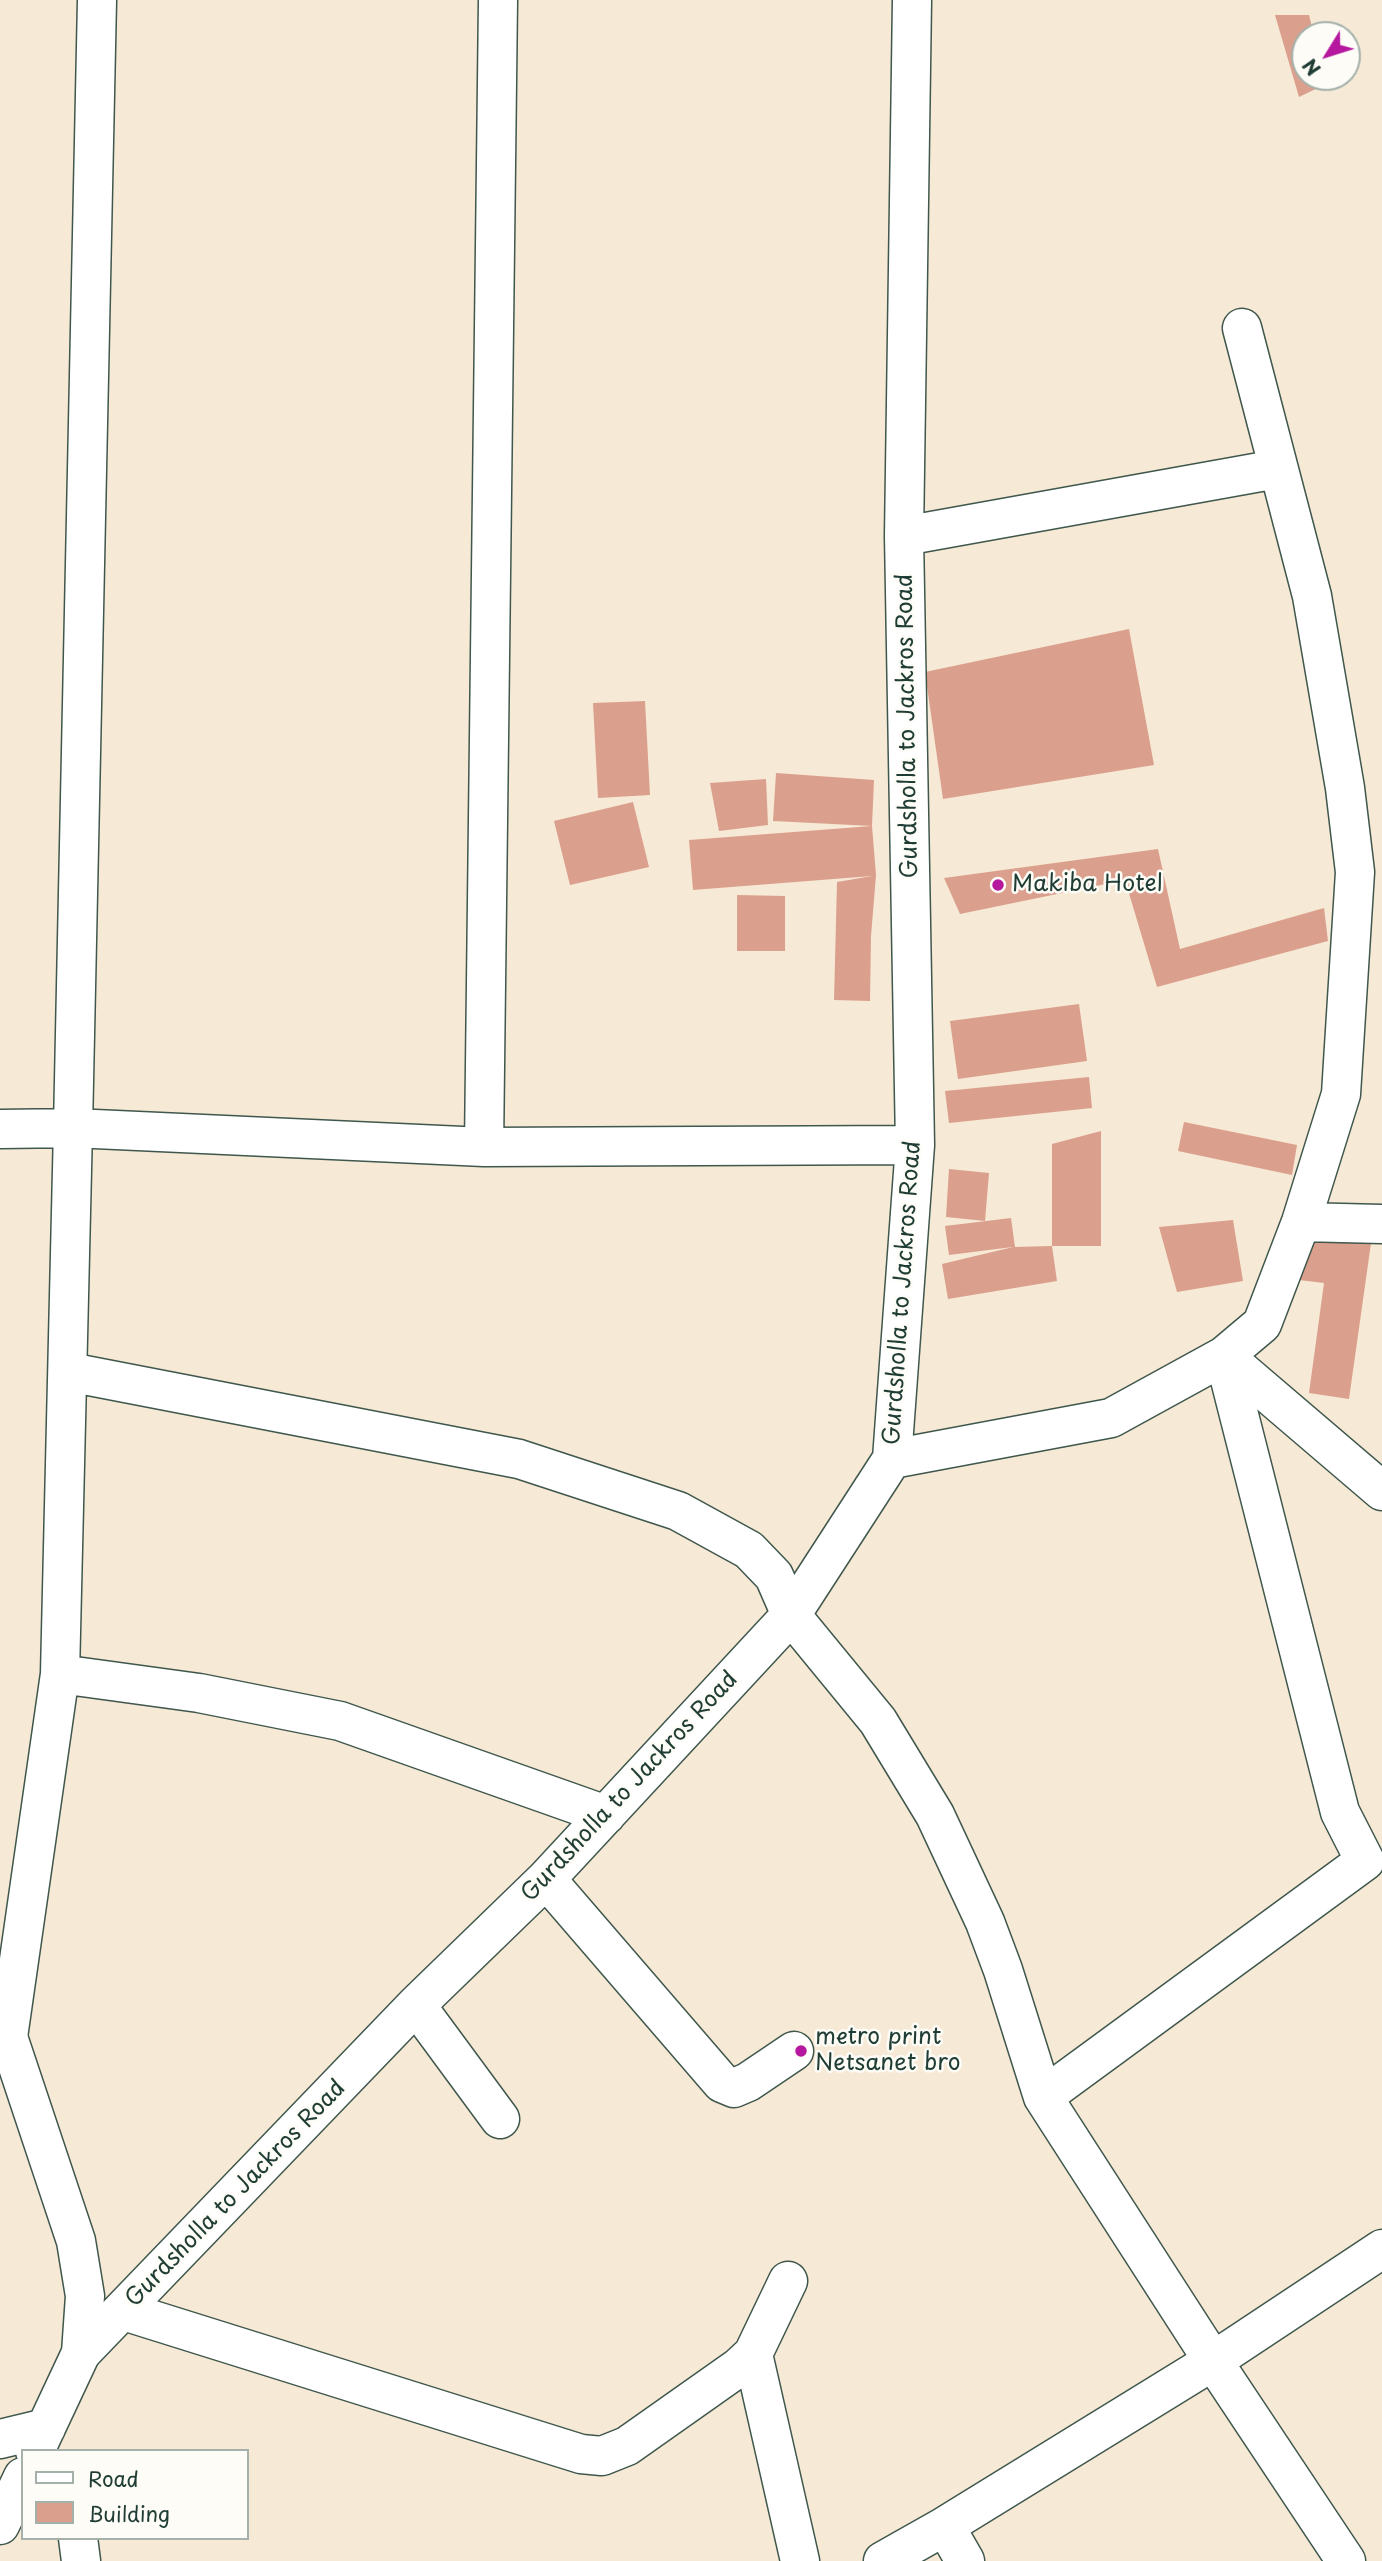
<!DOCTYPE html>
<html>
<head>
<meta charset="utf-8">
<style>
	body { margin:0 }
	#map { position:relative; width:1382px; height:2561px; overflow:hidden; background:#f6e9d5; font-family:"Playpen Sans",sans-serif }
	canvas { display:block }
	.legend { position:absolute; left:21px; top:2449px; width:228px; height:91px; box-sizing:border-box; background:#fdfcf7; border:2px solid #a4b0a9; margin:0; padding:9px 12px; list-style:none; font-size:21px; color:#1f3d34 }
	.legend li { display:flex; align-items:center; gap:14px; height:35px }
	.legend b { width:35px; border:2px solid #a4b0a9 }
	.north { position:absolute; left:1291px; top:21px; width:70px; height:70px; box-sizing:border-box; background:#fdfcf7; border:2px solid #a4b0a9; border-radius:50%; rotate:232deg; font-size:19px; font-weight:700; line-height:28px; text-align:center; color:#1f3d34 }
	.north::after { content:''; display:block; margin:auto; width:24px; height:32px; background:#b5179e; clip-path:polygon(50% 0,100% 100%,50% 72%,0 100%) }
</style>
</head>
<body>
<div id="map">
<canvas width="1382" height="2561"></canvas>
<ul class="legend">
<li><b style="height:9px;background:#fff"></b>Road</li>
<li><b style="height:19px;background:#dba08d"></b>Building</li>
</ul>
<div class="north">N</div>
</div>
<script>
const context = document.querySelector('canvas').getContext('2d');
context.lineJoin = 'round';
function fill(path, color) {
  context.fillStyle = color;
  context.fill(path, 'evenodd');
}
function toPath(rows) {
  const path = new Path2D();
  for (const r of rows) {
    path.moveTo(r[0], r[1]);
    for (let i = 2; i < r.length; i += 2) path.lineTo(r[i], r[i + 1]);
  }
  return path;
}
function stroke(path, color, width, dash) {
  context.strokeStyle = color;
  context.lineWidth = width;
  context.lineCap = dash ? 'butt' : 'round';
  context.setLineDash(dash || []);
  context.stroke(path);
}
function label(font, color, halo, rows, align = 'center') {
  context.font = font + ' "Playpen Sans",sans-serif';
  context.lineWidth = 5;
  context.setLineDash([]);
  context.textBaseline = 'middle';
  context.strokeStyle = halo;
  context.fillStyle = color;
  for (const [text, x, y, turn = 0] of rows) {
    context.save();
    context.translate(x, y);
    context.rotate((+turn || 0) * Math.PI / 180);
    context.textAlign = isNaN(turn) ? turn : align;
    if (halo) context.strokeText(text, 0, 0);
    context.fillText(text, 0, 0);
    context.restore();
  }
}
const building = toPath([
	[1275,15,1309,15,1314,35,1305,35,1305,77,1326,77,1328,83,1299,97],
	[1129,629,1154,765,943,799,925,672],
	[645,701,650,795,598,798,593,703],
	[776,773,874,780,872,826,773,821],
	[766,779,768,825,719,831,710,783],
	[633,802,649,867,570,885,554,821],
	[872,826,876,875,871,936,870,1001,834,1000,837,882,872,876,693,890,689,840],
	[1158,849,1180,949,1324,908,1328,941,1157,987,1125,880,960,914,944,878],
	[737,895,785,896,785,951,737,951],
	[1079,1004,1087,1061,958,1079,950,1021],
	[1089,1077,1092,1108,949,1123,945,1091],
	[1184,1122,1297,1145,1292,1175,1178,1151],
	[1101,1131,1101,1246,1052,1246,1052,1144],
	[949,1169,989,1173,985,1221,946,1217],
	[1011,1218,1015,1247,1052,1246,1057,1281,948,1299,942,1264,1013,1247,949,1255,945,1226],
	[1307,1219,1373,1229,1349,1399,1309,1393,1324,1283,1299,1280],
	[1233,1220,1243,1281,1177,1292,1159,1227]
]);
const street = toPath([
	[904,536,1277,469],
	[0,1129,73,1128,97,0],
	[484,1147,498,0],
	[1301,1222,1382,1224],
	[1224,1356,1340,1812,1365,1861,1043,2097,1213,2361,1346,2561],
	[1224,1356,1382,1491],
	[69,1372,519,1459,678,1511,749,1550,774,1576,791,1615,878,1721,935,1815,985,1922,1003,1970,1043,2097],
	[892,1459,1111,1418,1224,1356,1262,1324,1301,1222,1341,1094,1355,872,1345,788,1312,596,1242,328],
	[60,1674,199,1693,340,1721,606,1815],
	[546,1879,722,2083,734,2088,748,2082,794,2051],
	[416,2005,500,2119],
	[8,2037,60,1674,73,1128,484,1147,915,1145],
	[124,2311,581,2454,602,2456,627,2446,739,2367,753,2354,788,2281],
	[81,2353,416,2005,546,1879,791,1615,892,1459,915,1145,904,536,912,0],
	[753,2354,800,2561],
	[945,2526,965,2561],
	[883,2561,945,2526,1213,2361,1382,2249]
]);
const primary = toPath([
	[0,2026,8,2037,76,2241,85,2296,81,2353,35,2451],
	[0,2439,46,2428],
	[0,2525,23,2477],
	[78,2538,81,2561]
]);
const markers = [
	[998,885,7,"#b5179e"],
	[801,2051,7,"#b5179e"]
];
const streetNames = [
	["Gurdsholla to Jackros Road",908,726,-91],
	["Gurdsholla to Jackros Road",903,1293,-86],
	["Gurdsholla to Jackros Road",630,1787,-47],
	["Gurdsholla to Jackros Road",236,2194,-46]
];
const poiNames = [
	["Makiba Hotel",1012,885],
	["metro print",815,2038],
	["Netsanet bro",815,2064]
];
fill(building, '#dba08d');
stroke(street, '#3f574c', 41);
stroke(primary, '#3f574c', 41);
stroke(street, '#fff', 38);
stroke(primary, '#fff', 38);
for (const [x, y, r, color] of markers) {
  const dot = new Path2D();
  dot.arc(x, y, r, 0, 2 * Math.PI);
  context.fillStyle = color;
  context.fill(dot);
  stroke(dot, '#fdfcf7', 2.5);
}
label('23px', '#1f3d34', '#fdfcf7', streetNames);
label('23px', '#1f3d34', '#fdfcf7', poiNames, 'left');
</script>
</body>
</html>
